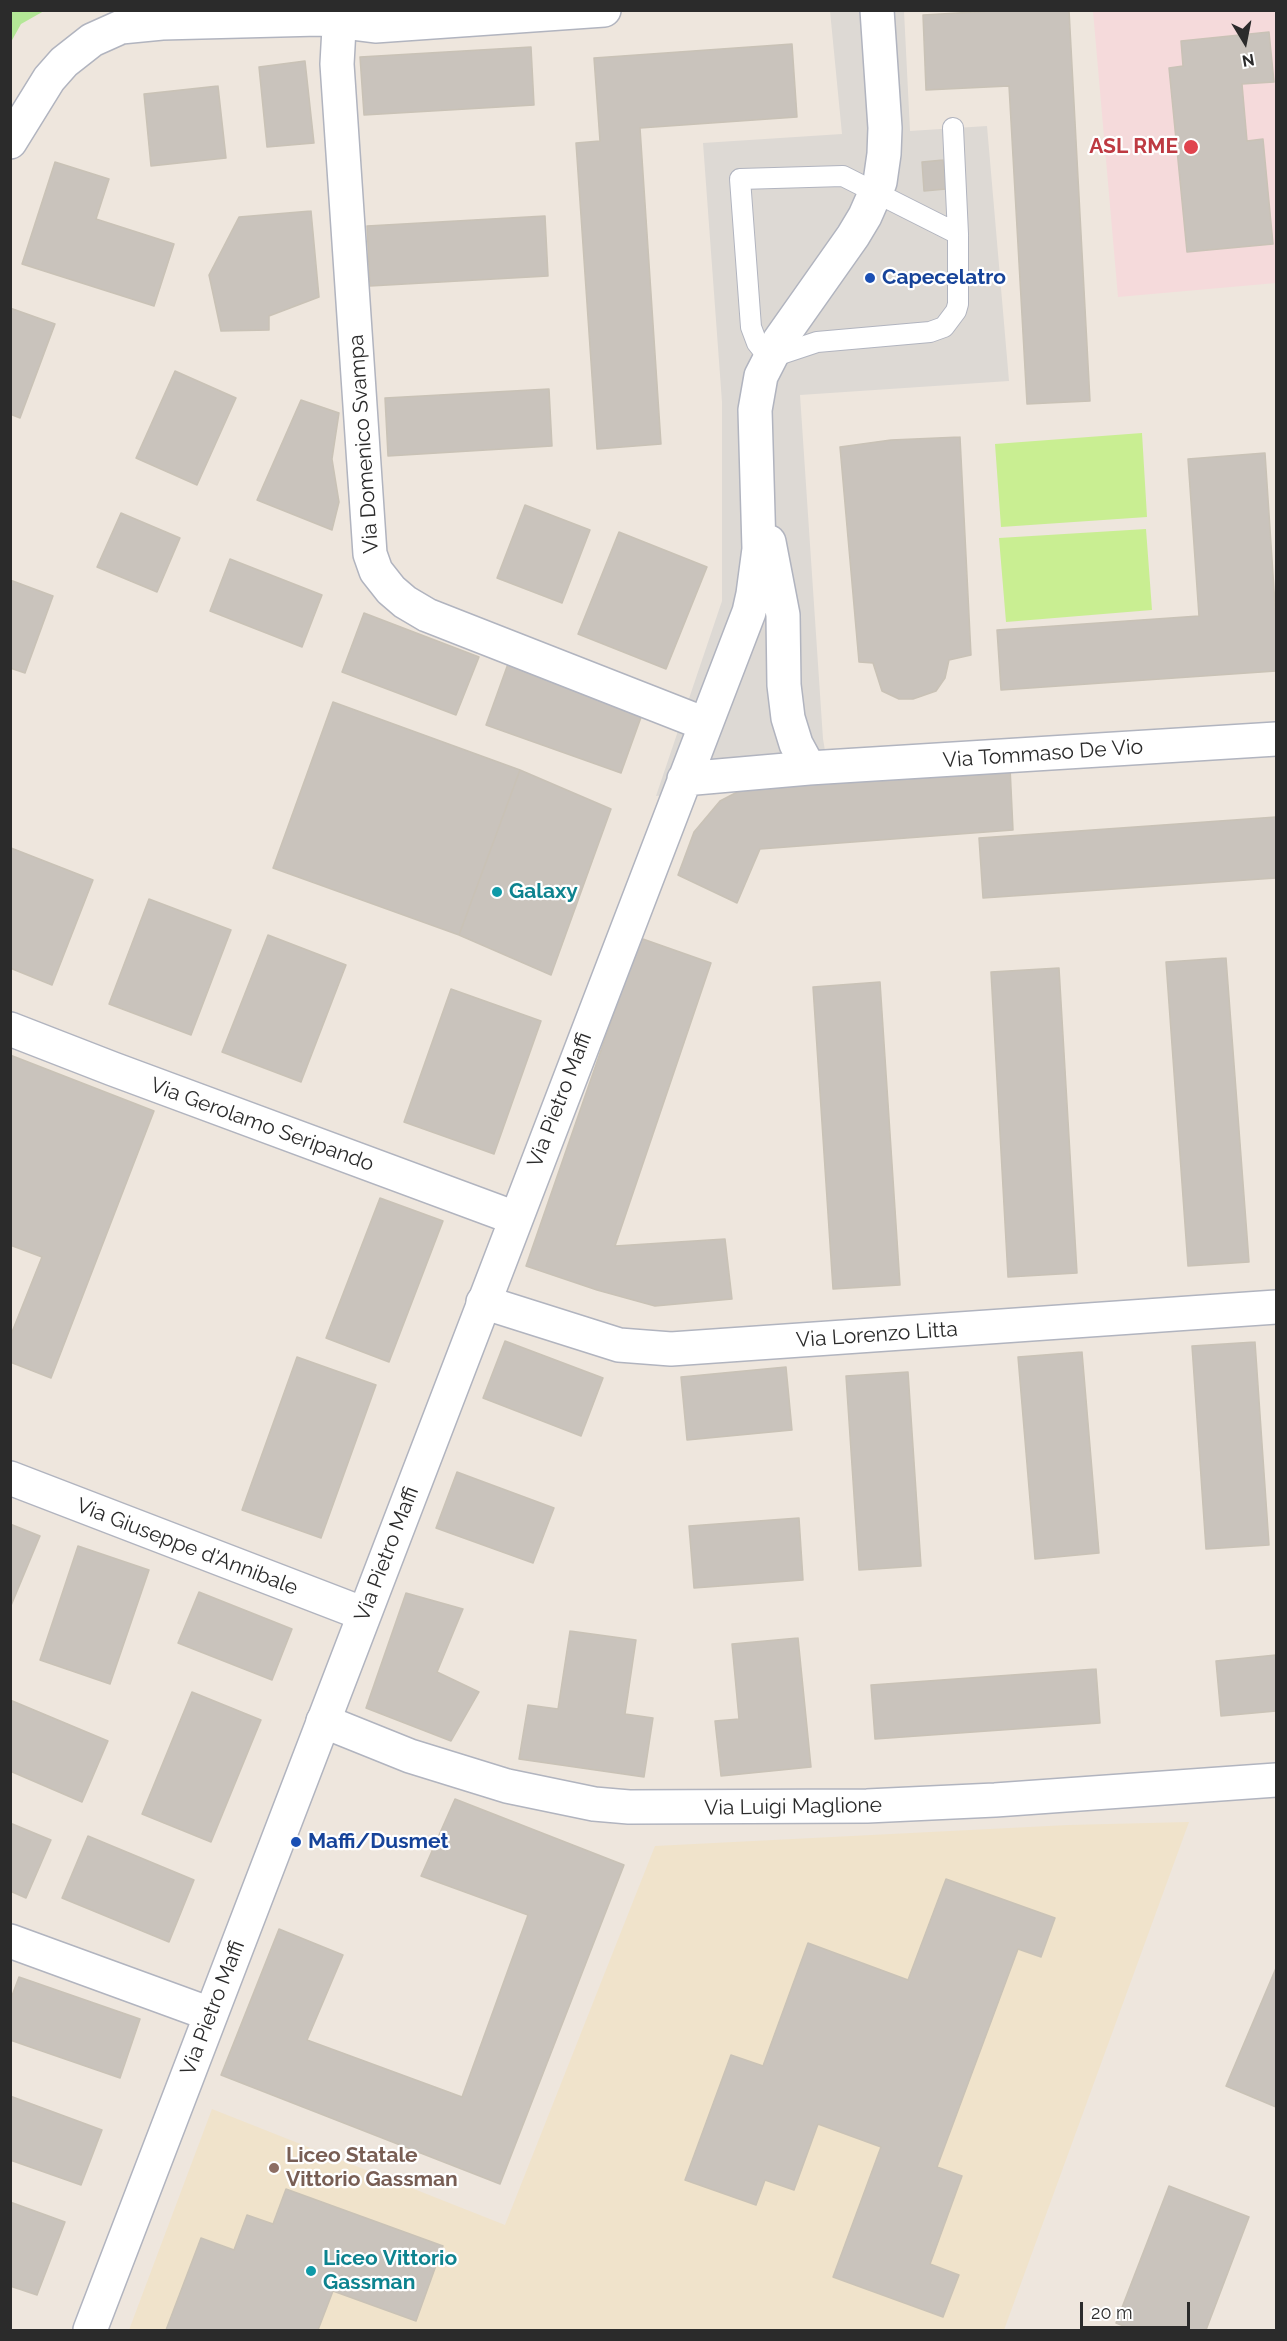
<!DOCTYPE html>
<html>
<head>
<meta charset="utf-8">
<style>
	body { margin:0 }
	#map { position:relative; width:1287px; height:2341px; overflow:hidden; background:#eee6dd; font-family:Raleway,sans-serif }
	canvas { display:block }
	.frame { position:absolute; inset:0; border:12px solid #2b2b2b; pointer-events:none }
	.north { position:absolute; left:1215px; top:12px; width:60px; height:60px; -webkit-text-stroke:4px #fff; paint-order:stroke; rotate:170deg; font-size:16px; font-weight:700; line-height:24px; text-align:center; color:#2b2b2b }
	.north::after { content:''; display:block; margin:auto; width:21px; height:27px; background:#2b2b2b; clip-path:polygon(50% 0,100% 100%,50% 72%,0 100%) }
	.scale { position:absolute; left:1080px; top:2302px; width:110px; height:27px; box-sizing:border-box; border:3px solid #2b2b2b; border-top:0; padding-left:8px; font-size:18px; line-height:21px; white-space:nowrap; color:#2b2b2b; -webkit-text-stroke:4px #fff; paint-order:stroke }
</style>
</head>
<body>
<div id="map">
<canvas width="1287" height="2341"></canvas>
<div class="frame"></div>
<div class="north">N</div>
<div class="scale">20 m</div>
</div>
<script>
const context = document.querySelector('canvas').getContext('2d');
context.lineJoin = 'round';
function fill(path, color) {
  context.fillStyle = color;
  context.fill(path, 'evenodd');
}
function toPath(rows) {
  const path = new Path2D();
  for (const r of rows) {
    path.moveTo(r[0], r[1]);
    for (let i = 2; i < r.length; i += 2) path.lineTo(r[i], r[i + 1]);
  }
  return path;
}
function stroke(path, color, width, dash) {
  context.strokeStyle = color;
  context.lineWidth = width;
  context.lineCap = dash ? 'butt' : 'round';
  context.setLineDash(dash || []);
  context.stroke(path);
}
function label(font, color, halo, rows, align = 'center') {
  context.font = font + ' Raleway,sans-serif';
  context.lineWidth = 4.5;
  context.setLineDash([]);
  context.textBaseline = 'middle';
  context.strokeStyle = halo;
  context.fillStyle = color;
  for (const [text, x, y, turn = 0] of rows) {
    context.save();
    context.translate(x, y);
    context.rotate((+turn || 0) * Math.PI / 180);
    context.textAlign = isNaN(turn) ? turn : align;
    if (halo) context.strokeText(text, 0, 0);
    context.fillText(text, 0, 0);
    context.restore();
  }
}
const education = toPath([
	[1189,1822,1004,2330,129,2330,212,2109,505,2225,655,1846,1068,1825]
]);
const medical = toPath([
	[1093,11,1276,11,1276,283,1118,297]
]);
const green = toPath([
	[11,10,44,10,44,11,21,24,11,42]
]);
const pitch = toPath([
	[1142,433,1147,517,1001,527,995,444],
	[1146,529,1152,610,1006,622,999,538]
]);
const plaza = toPath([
	[830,11,904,11,910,131,987,126,1009,381,800,395,823,739,830,780,656,796,722,601,722,402,703,143,842,134]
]);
const building = toPath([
	[1009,10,1069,10,1090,401,1027,404,1009,86,926,90,923,15,1009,10],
	[1269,32,1274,82,1242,84,1247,141,1263,139,1273,244,1187,252,1169,68,1183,66,1181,41,1269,32],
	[792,44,797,117,640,128,661,444,597,449,576,143,600,141,594,58,792,44],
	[531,47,534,105,364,115,360,57,531,47],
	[305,61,314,143,267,147,259,67,305,61],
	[218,86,226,158,151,166,144,94,218,86],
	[943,160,946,189,924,191,922,162,943,160],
	[55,162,109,179,96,219,174,244,154,306,22,264,55,162],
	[311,211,319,297,269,316,269,330,221,331,209,275,239,217,311,211],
	[545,216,548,276,370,286,367,226,545,216],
	[10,308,55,324,20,418,10,414,10,308],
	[175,371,236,398,197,485,136,458,175,371],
	[549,389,552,446,388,456,385,398,549,389],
	[301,400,339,413,332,459,339,502,332,530,257,500,301,400],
	[960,437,971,655,949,660,945,678,936,691,913,699,899,699,882,691,873,663,859,662,840,447,891,440,960,437],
	[1265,453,1276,620,1276,671,1001,690,997,630,1199,616,1188,459,1265,453],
	[525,505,590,530,562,603,497,578,525,505],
	[121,513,180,538,157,592,97,567,121,513],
	[619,532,707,567,666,669,578,634,619,532],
	[230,559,322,595,302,647,210,611,230,559],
	[10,580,53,596,25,673,10,668,10,580],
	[364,613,479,657,456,715,342,672,364,613],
	[509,661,644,709,621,773,486,725,509,661],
	[333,702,520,770,459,935,273,868,333,702],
	[1010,767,1013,830,760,849,737,903,678,875,694,832,720,801,747,787,1010,767],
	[520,770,611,809,551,975,459,935,520,770],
	[1276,817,1276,878,983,898,979,838,1276,817],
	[11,848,93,880,52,985,10,968,11,848],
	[149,899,231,930,191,1035,109,1004,149,899],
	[268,935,346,965,301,1082,222,1052,268,935],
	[640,938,711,963,615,1246,725,1239,732,1299,655,1306,597,1290,526,1266,640,938],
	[1226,958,1249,1262,1188,1266,1166,962,1226,958],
	[1059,968,1077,1273,1008,1277,991,972,1059,968],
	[880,982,900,1285,833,1289,813,987,880,982],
	[451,989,541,1021,494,1154,404,1122,451,989],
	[10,1055,154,1111,51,1378,10,1362,10,1337,42,1257,10,1245,10,1055],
	[380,1198,443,1221,389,1362,326,1338,380,1198],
	[505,1341,603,1378,581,1436,483,1398,505,1341],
	[1255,1342,1269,1545,1206,1549,1192,1346,1255,1342],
	[1082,1352,1099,1553,1035,1559,1018,1357,1082,1352],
	[297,1357,376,1385,321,1538,242,1510,297,1357],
	[786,1367,792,1430,687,1440,681,1377,786,1367],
	[908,1372,921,1566,859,1570,846,1376,908,1372],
	[457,1472,554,1508,533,1563,436,1528,457,1472],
	[799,1518,803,1580,694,1588,689,1526,799,1518],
	[10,1524,40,1536,10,1608,10,1524],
	[78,1546,149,1570,110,1684,40,1660,78,1546],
	[199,1592,292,1629,272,1680,178,1643,199,1592],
	[406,1593,463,1609,437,1672,479,1692,451,1741,366,1708,406,1593],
	[570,1631,636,1640,625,1714,653,1718,644,1777,519,1759,528,1705,558,1709,570,1631],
	[798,1638,811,1767,721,1776,715,1721,739,1719,732,1644,798,1638],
	[1276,1655,1276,1711,1221,1716,1216,1661,1276,1655],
	[1096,1669,1100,1723,875,1739,871,1685,1096,1669],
	[192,1692,261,1720,211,1842,142,1814,192,1692],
	[10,1700,108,1741,82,1802,10,1771,10,1700],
	[455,1799,624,1865,500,2184,221,2075,279,1929,343,1955,307,2040,462,2097,528,1915,421,1876,455,1799],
	[10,1823,51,1840,26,1898,10,1891,10,1823],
	[88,1836,194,1880,169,1942,62,1898,88,1836],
	[946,1879,1055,1918,1041,1957,1018,1949,937,2167,962,2176,930,2264,959,2275,943,2317,833,2277,881,2147,818,2124,794,2190,765,2180,756,2205,685,2180,731,2055,763,2066,808,1943,908,1980,946,1879],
	[1276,1968,1276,2107,1226,2086,1276,1968],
	[19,1977,140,2019,120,2078,10,2040,10,2001,19,1977],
	[10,2096,102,2130,81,2185,10,2160,10,2096],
	[1169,2186,1249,2217,1206,2330,1134,2330,1116,2323,1169,2186],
	[286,2189,443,2246,416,2321,333,2291,318,2330,166,2330,201,2238,234,2250,247,2215,273,2224,286,2189],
	[10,2202,65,2222,37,2295,10,2286,10,2202]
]);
const service = toPath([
	[953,128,958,234,958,304,956,311,944,327,930,332,817,342,769,358,757,343,751,327,740,179,843,176,958,234]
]);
const minor = toPath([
	[340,10,337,64,370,554,376,571,391,590,405,602,427,615,705,724],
	[10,142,49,79,64,62,92,40,121,27,162,23,319,19,375,26,604,10],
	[10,1029,113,1069,515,1218],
	[483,1302,619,1345,671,1349,1276,1307],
	[10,1478,364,1614],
	[323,1721,410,1756,507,1786,594,1804,629,1807,867,1806,995,1800,1276,1780],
	[10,1941,210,2014]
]);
const tertiary = toPath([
	[769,542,783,615,784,685,788,718,796,744,809,768],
	[684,779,809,768,1276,739],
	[90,2330,749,612,753,594,759,549,755,410,761,376,779,341,853,236,865,216,880,182,884,154,885,128,877,10]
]);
const markers = [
	[1191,147,8,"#e0444e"],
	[870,278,6,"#1a4fb4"],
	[497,892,6,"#0f9aa8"],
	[296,1842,6,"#1a4fb4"],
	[274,2168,6,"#8d6e63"],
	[311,2271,6,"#0f9aa8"]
];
const healthNames = [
	["ASL RME",1178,147]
];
const transitNames = [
	["Capecelatro",882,278],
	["Maffi/Dusmet",308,1842]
];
const streetNames = [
	["Via Domenico Svampa",364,444,-94],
	["Via Tommaso De Vio",1043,754,-4],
	["Via Pietro Maffi",560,1100,-69],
	["Via Gerolamo Seripando",262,1125,20],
	["Via Lorenzo Litta",877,1335,-4],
	["Via Giuseppe d'Annibale",187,1547,21],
	["Via Pietro Maffi",387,1554,-69],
	["Via Luigi Maglione",793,1807,-1],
	["Via Pietro Maffi",213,2008,-69]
];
const cultureNames = [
	["Galaxy",509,892],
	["Liceo Vittorio",323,2259],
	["Gassman",323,2283]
];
const educationNames = [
	["Liceo Statale",286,2156],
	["Vittorio Gassman",286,2180]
];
fill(education, '#f0e3cb');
fill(medical, '#f5dadb');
fill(green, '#b3e796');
fill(pitch, '#c9ee92');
fill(plaza, '#ddd9d4');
fill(building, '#c9c3bc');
stroke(building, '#c9c2b6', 1.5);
stroke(service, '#b1b4bf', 22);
stroke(minor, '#b1b4bf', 36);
stroke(tertiary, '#b1b4bf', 36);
stroke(service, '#fff', 20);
stroke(minor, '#fff', 33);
stroke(tertiary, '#fff', 33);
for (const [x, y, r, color] of markers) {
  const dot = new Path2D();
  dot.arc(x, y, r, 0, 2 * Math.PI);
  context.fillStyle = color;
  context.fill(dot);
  stroke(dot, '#fff', 2);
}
label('bold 21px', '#be3a42', '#fff', healthNames, 'right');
label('bold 21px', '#164399', '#fff', transitNames, 'left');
label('21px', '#2b2b2b', '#fff', streetNames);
label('bold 21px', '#0d838f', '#fff', cultureNames, 'left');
label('bold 21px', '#785e54', '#fff', educationNames, 'left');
</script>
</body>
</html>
